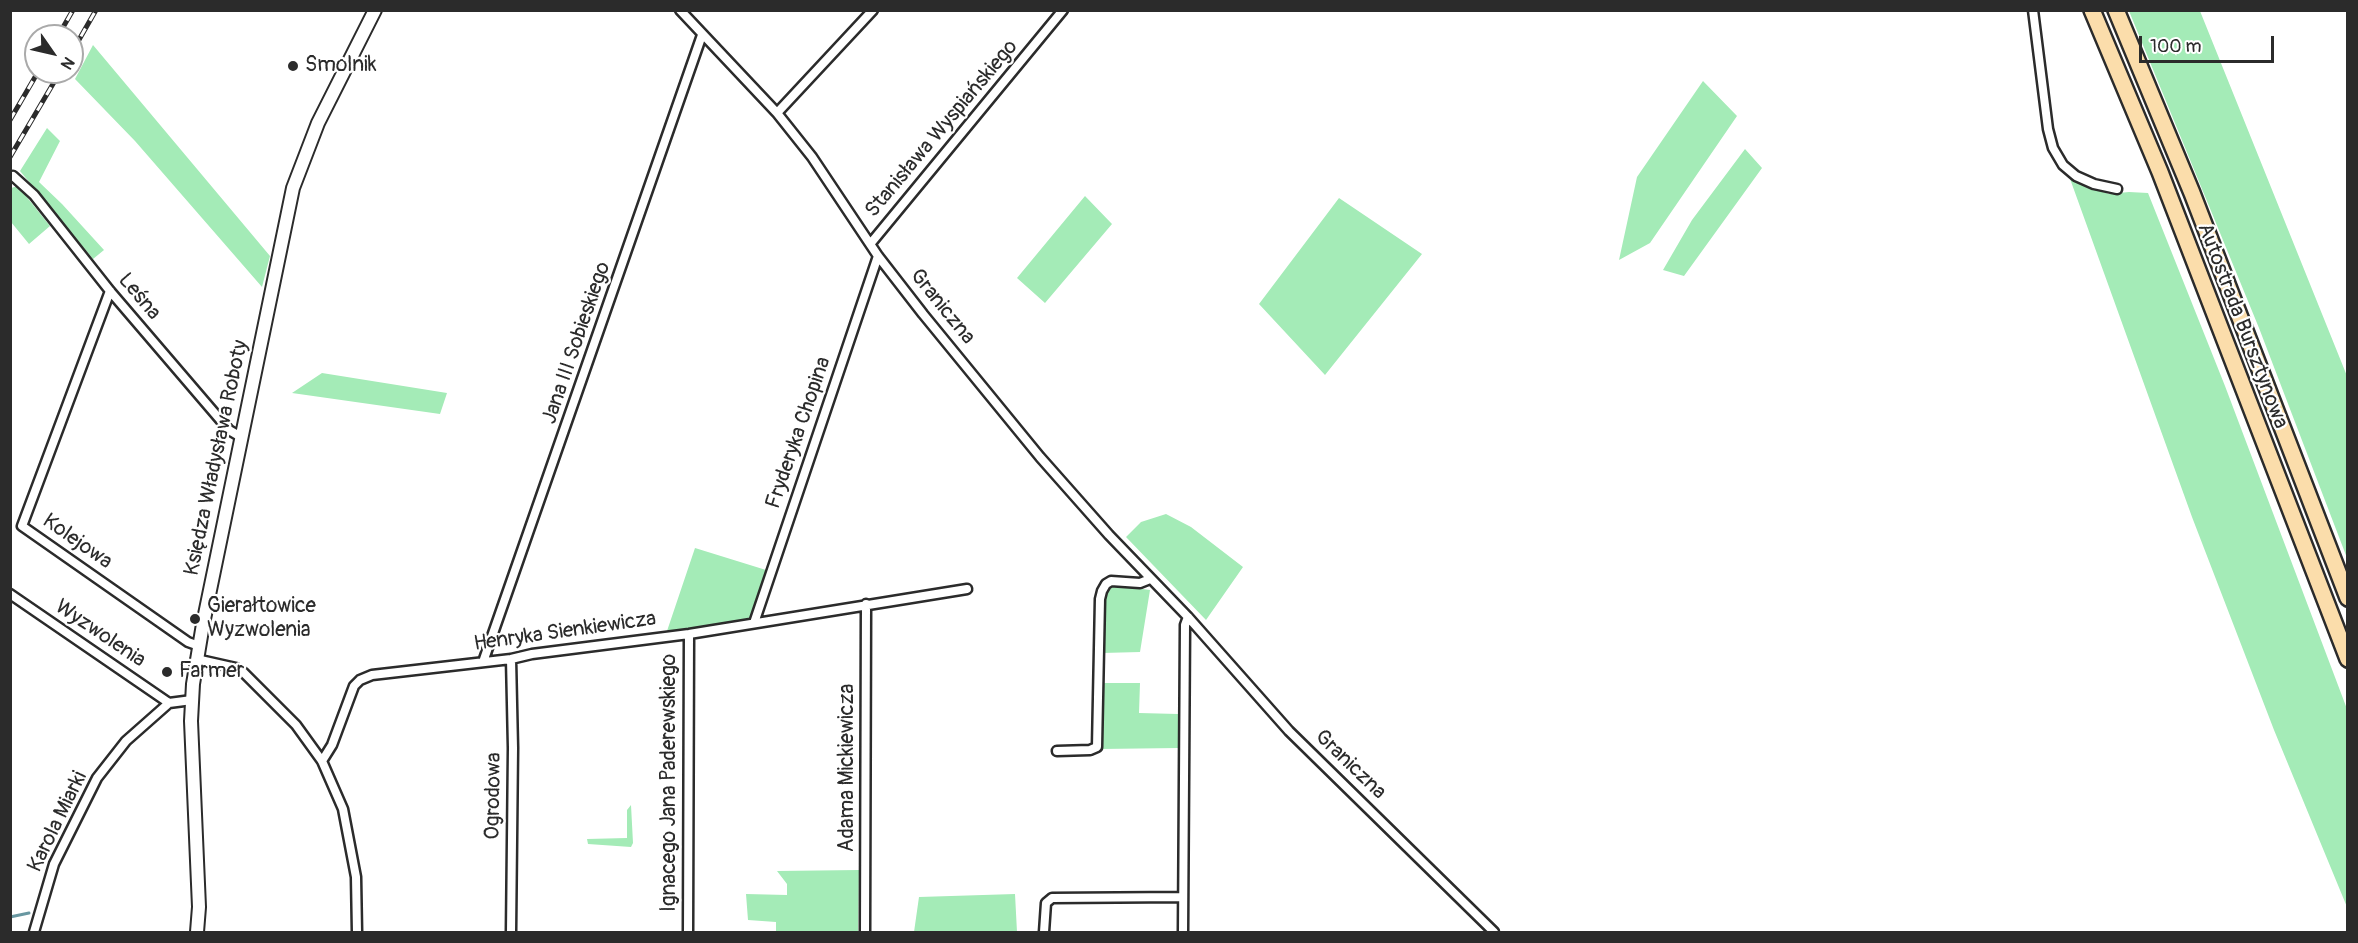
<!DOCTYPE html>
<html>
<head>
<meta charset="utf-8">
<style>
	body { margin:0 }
	#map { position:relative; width:2358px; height:943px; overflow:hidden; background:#fff; font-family:Pangolin,sans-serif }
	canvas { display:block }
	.frame { position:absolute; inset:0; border:12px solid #2b2b2b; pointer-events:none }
	.north { position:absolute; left:24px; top:24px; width:60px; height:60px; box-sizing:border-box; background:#fff; border:2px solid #aaa; border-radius:50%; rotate:124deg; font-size:16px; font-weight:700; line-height:24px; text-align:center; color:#2b2b2b }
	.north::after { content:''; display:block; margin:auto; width:21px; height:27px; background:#2b2b2b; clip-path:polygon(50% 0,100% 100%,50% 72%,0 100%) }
	.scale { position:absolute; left:2139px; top:36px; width:135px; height:27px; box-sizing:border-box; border:3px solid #2b2b2b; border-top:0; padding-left:8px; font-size:18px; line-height:21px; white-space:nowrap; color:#2b2b2b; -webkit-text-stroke:4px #fff; paint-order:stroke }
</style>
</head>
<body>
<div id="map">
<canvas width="2358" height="943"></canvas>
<div class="frame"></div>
<div class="north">N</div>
<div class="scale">100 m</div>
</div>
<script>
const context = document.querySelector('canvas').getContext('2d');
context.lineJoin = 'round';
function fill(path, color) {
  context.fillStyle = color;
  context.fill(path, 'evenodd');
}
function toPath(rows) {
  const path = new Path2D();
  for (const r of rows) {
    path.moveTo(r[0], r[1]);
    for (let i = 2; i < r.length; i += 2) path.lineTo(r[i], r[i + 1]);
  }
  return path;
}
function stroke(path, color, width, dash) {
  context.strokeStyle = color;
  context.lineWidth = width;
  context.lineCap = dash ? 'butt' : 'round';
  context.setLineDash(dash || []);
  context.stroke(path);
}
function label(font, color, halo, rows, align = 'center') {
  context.font = font + ' Pangolin,sans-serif';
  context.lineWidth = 4.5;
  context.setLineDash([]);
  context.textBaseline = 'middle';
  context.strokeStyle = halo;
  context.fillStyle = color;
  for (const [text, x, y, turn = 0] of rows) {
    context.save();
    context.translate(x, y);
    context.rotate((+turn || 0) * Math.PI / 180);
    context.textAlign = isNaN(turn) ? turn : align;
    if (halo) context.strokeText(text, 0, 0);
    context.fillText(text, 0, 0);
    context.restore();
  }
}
const green = toPath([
	[2129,11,2200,11,2347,376,2347,558,2259,328],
	[93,45,270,256,262,287,135,141,75,79],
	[1703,81,1737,116,1650,243,1619,260,1637,177],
	[47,128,60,141,39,182,62,204,104,250,93,259,20,171],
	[1745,149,1762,168,1684,276,1663,270,1692,220],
	[2069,176,2083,185,2109,194,2129,192,2148,193,2225,386,2347,709,2347,907,2274,730,2192,517],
	[18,186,50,226,29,244,11,222,11,188],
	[1085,196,1112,224,1045,303,1017,278],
	[1339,198,1422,254,1325,375,1259,304],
	[322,373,447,393,440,414,292,393],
	[1166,514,1191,527,1243,567,1206,620,1126,537,1141,522],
	[695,548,766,570,749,620,667,631],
	[1112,585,1150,590,1140,652,1102,653,1103,601],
	[1102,683,1140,683,1139,713,1178,714,1178,748,1100,749],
	[631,805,633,843,631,847,588,844,587,839,627,838,627,810],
	[859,870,858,932,776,932,776,922,748,920,746,894,787,895,787,884,777,871],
	[1015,894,1017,932,914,932,919,897]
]);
const stream = toPath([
	[10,917,29,913]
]);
const street = toPath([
	[680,10,777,113,812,157,878,256,923,314,1040,457,1109,535,1188,617,1289,731,1494,932],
	[2033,10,2048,129,2053,148,2063,165,2076,176,2094,184,2117,189],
	[777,113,873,10],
	[13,176,34,195,110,291,229,430,241,437],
	[871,243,1063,10],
	[110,291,22,526,188,642,199,646],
	[10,594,169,703],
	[754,623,878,256],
	[196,659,236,668,244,673,296,725,322,761,343,809,356,877,357,932],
	[483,662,702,35],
	[1057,751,1090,750,1097,747,1100,599,1102,591,1106,584,1111,581,1140,583,1150,579],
	[322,761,332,745,354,686,360,680,372,675,511,659,532,654,689,634,967,589],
	[34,932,54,864,97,778,126,741,169,703,192,700],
	[511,932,513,748,511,659],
	[688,932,689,634],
	[865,932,866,604],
	[1044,932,1046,903,1052,898,1183,897],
	[1183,932,1185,625,1188,617]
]);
const secondary = toPath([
	[197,932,199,907,191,721,193,684,203,624,293,188,318,123,375,10]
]);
const highway = toPath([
	[2092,10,2160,172,2348,659],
	[2116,10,2192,193,2348,598]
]);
const rail = toPath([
	[58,36,73,10],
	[72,52,96,10],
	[10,120,38,72],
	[10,157,60,72]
]);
const markers = [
	[293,66,6,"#2b2b2b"],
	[195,619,6,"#2b2b2b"],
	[167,672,6,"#2b2b2b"]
];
const poiNames = [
	["Smolnik",305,66],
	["Gierałtowice",207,607],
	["Wyzwolenia",207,631],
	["Farmer",179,672]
];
const streetNames = [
	["Stanisława Wyspiańskiego",942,129,-50],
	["Leśna",139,297,50],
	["Graniczna",942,307,51],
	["Autostrada Bursztynowa",2242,326,69],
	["Jana III Sobieskiego",577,343,-71],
	["Fryderyka Chopina",799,433,-71],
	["Księdza Władysława Roboty",217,458,-78],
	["Kolejowa",77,542,35],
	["Henryka Sienkiewicza",565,632,-8],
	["Wyzwolenia",100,634,34],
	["Graniczna",1350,765,44],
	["Adama Mickiewicza",848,768,-90],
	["Ignacego Jana Paderewskiego",670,783,-90],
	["Ogrodowa",494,796,-89],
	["Karola Miarki",58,822,-64]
];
fill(green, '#a4ebb7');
stroke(stream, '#6897a1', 3);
stroke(street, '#2b2b2b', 13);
stroke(secondary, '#2b2b2b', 16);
stroke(highway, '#2b2b2b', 20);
stroke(street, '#fff', 8);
stroke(secondary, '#fff', 12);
stroke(highway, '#fbddab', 15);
stroke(rail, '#2b2b2b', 5);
stroke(rail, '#fff', 3, [9]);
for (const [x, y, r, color] of markers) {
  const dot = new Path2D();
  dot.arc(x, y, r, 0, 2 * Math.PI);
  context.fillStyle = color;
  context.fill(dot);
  stroke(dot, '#fff', 2);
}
label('21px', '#2b2b2b', '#fff', poiNames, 'left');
label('21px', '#2b2b2b', '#fff', streetNames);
</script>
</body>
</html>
